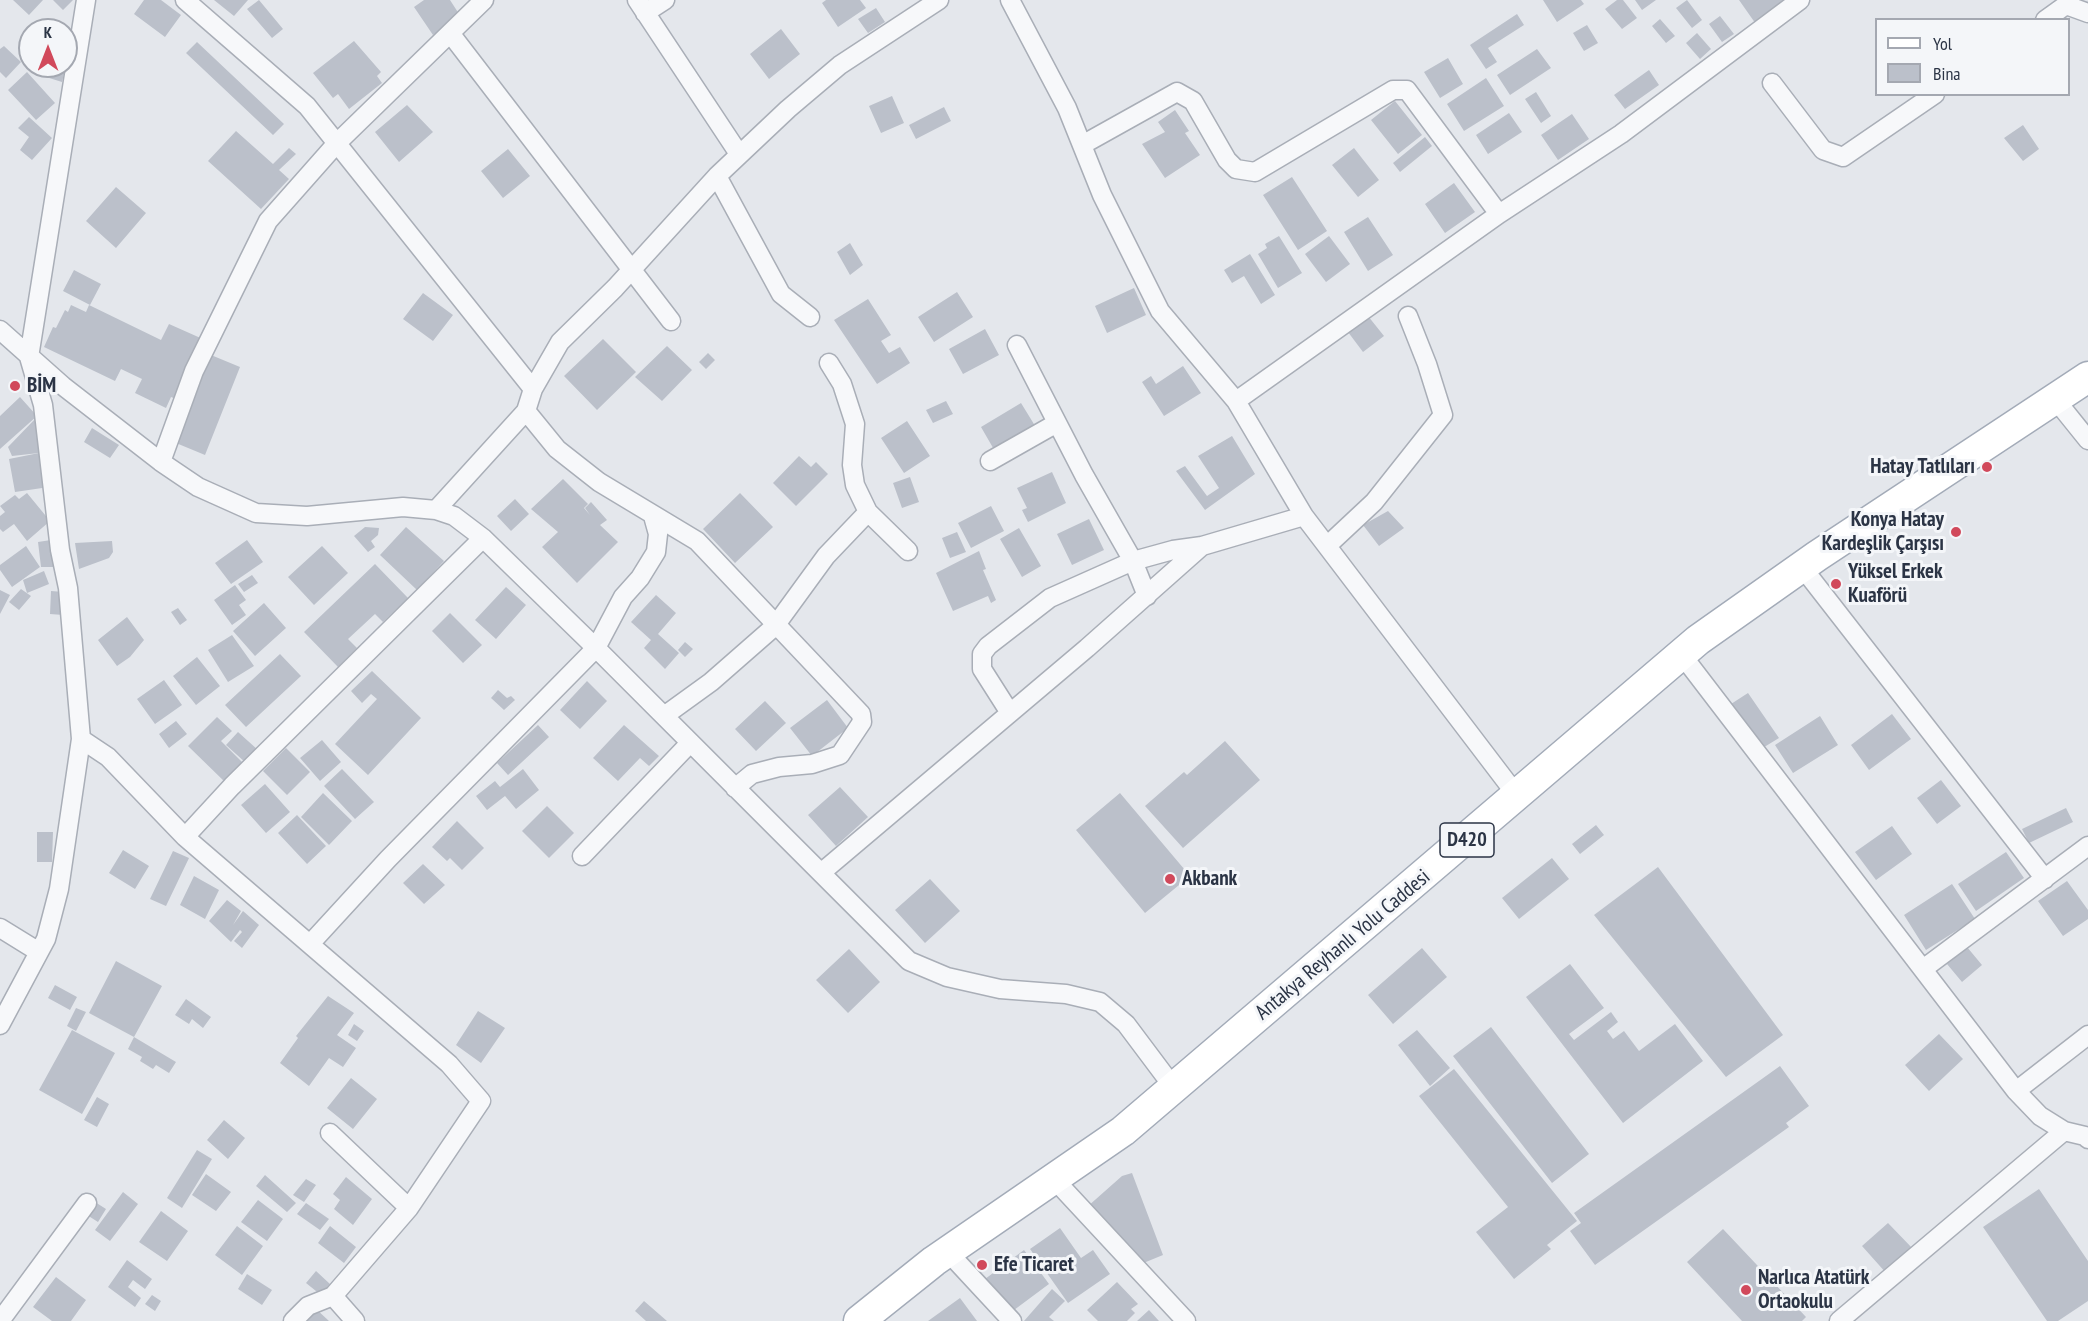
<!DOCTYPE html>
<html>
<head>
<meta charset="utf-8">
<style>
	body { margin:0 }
	#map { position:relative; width:2088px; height:1321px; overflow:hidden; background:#e4e7ec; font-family:"PT Sans Narrow",sans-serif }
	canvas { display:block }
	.legend { position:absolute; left:1875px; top:18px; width:195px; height:78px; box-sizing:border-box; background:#f4f6f9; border:2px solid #a4a8b1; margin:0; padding:8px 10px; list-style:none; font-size:18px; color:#2b3445 }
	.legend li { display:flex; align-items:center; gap:12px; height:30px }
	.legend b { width:30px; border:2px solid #a4a8b1 }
	.north { position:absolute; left:18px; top:18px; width:60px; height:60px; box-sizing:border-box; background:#f4f6f9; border:2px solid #a4a8b1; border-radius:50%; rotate:0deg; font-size:16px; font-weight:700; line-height:24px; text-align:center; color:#2b3445 }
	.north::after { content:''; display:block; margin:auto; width:21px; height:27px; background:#d1495b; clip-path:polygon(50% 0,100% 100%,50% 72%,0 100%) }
</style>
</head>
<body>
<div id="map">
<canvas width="2088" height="1321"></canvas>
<ul class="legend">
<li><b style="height:8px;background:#fff"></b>Yol</li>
<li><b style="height:16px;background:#bbc0ca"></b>Bina</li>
</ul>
<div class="north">K</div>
</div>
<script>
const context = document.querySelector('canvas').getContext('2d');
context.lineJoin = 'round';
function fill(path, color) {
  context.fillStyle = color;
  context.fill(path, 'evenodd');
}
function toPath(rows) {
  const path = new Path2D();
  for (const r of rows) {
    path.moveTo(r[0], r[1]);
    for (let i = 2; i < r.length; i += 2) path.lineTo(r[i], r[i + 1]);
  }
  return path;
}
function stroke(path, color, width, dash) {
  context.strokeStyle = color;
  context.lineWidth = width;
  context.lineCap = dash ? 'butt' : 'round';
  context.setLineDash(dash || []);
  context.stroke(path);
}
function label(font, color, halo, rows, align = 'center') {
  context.font = font + ' "PT Sans Narrow",sans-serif';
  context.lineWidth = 6;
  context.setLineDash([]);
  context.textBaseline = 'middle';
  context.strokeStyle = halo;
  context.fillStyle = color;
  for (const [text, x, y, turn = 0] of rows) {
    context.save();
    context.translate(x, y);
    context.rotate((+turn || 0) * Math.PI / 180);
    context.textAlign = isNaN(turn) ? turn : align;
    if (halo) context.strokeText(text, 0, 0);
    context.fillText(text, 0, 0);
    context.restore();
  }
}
const building = toPath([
	[13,0,43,0,29,15],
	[53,0,73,0,63,10],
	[144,0,161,0,181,15,165,37,134,14],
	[214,0,248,0,234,16],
	[259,0,283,29,272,38,247,9],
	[424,0,450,0,461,17,433,35,414,7],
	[826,0,860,0,866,8,838,27,822,3],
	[1543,0,1581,0,1584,4,1557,22],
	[1617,0,1623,0,1637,18,1622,29,1605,9],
	[1635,0,1656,0,1642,10],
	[1687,0,1702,20,1692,28,1676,8],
	[1739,0,1796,0,1758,27],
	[876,8,885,22,868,33,858,19],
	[1517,14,1524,25,1488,48,1497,62,1486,69,1470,45],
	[1720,16,1734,34,1722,42,1709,24],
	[1660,19,1675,36,1666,43,1652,26],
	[1587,25,1598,43,1584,51,1573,33],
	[781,29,800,54,769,79,750,54],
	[1697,33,1711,49,1700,59,1686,43],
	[354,41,381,72,377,76,382,83,349,109,338,94,333,98,313,73],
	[197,42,284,124,273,135,186,53],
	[4,46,21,62,6,78,0,72,0,49],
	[1537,49,1551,68,1510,95,1497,75],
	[1448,58,1463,84,1440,98,1424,72],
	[49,66,66,66,62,82,46,77],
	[1649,70,1659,85,1625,109,1614,95],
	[27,72,55,103,36,120,8,90],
	[1486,78,1504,106,1464,131,1447,104],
	[1536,92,1551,116,1541,123,1525,99],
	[892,96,904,123,881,133,869,106],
	[1395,101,1422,135,1398,154,1371,120],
	[407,105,433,132,399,162,375,132],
	[944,107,951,121,916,139,909,125],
	[1175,110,1189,131,1185,133,1200,155,1165,178,1142,144,1165,132,1158,122],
	[1509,113,1522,132,1488,154,1476,135],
	[1572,114,1589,139,1558,160,1541,135],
	[29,117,52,138,32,160,20,150,29,137,18,128],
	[2023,125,2039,149,2023,161,2004,138],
	[236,131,273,164,289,148,296,154,279,170,289,179,261,209,208,161],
	[1425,137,1432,146,1400,172,1393,163],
	[1354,148,1379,180,1358,197,1332,165],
	[508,149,530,176,503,198,481,171],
	[1292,177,1327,231,1298,250,1263,195],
	[1454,183,1475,212,1445,233,1425,204],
	[116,187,146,213,116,248,86,221],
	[1368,217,1393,255,1368,271,1344,232],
	[1279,236,1302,273,1278,288,1258,254,1267,248,1265,244],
	[1329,236,1350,264,1326,282,1305,254],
	[850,243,863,265,850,275,837,252],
	[1250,254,1275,295,1261,304,1244,276,1232,283,1224,270],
	[74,270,101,284,90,305,63,291],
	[1134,288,1146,315,1107,333,1095,306],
	[957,292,973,317,934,342,918,317],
	[423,293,453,315,433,341,403,319],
	[868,299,891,335,881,341,889,353,900,347,910,363,877,384,834,320],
	[71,305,86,312,89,305,161,340,169,324,205,340,176,399,171,397,166,408,135,393,142,379,121,369,115,381,44,347,53,327,56,328,65,310,68,312],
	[1368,316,1384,336,1363,352,1348,332],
	[985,329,999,355,963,374,949,349],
	[603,339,636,372,597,410,564,376],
	[667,346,692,370,662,401,635,377],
	[708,353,715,360,706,369,699,362],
	[211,355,240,367,205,455,176,443],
	[1183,366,1201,393,1164,416,1142,382,1151,376,1156,384],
	[20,397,37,416,0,449,0,416],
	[946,401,953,414,933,423,926,410],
	[1021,403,1037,429,996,453,981,427],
	[35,419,49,487,15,492,9,459,39,453,12,456,8,447],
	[907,421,930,456,904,473,881,438],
	[92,428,119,445,110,458,84,442],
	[1232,436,1255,474,1205,510,1176,471,1185,466,1207,496,1219,488,1198,456],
	[799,456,811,467,816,462,828,474,796,506,773,483],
	[1052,472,1066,503,1028,522,1022,510,1027,508,1017,488],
	[910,477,919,502,902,508,893,483],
	[563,479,588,504,584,508,590,515,585,508,591,502,607,520,600,525,618,542,577,583,542,547,558,532,531,509],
	[27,493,50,521,27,541,14,524,3,532,0,529,0,516,5,512,0,506,15,495,19,499],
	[740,493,773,527,735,563,703,529],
	[515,499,529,514,511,531,497,516],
	[991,506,1004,531,971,548,958,523],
	[1388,511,1404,528,1379,546,1363,525],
	[1089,519,1104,550,1072,565,1057,534],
	[365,527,379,528,378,535,371,541,375,547,368,552,354,536],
	[406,527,444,561,417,590,380,555],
	[1019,528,1041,566,1022,577,1000,539],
	[957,532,966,552,950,558,942,538],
	[51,540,54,567,41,567,38,542],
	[247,540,263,562,231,584,215,563],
	[112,541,113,552,109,558,79,569,75,543],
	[26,546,40,567,12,587,0,570,0,565],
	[322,546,348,573,314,605,288,577],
	[979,551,986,569,983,570,996,600,991,603,988,596,953,611,936,573],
	[375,564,408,598,383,622,375,614,348,639,357,648,338,667,304,632],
	[44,571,49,584,27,593,23,580],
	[252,575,258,583,244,592,238,584],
	[235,585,246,600,239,605,246,615,232,625,214,600],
	[506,587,526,605,496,639,475,620],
	[21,589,31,596,19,610,9,602],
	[0,590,10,595,0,614],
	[51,591,64,592,63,615,50,614],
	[656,595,676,613,658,634,679,653,665,669,644,648,651,640,631,622],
	[264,603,286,628,255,656,233,631],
	[178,608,187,620,180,625,171,612],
	[450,613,482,645,463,663,432,631],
	[127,617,144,640,130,657,117,666,98,640],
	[232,635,254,666,228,682,208,650],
	[685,642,693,649,685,657,678,650],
	[280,654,301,676,246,727,225,705],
	[197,657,220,686,196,705,173,676],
	[372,671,421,718,368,775,335,744,377,699,371,694,362,703,351,691],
	[164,680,182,705,155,724,137,699],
	[587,681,607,701,580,729,560,710],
	[498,690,507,698,511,696,515,700,504,710,491,698],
	[1748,693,1779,738,1761,749,1731,704],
	[827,700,848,728,812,756,790,728],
	[765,701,786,723,756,751,735,729],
	[1892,714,1911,739,1869,770,1851,745],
	[1820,716,1838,745,1793,773,1775,745],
	[217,717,232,731,221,741,245,765,227,784,188,746],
	[176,721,187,734,169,748,159,734],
	[538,725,549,737,508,775,497,763],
	[624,725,659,756,649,766,640,758,618,781,593,758],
	[238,732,258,750,246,763,226,745],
	[322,740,341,762,320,781,300,758],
	[1225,741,1260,780,1183,848,1145,806,1184,772,1187,775],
	[286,748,310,772,287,795,263,771],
	[342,769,374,802,355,819,324,786],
	[523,769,539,790,516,809,505,796,487,810,476,796,495,781,500,787],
	[1941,780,1961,806,1937,824,1917,798],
	[265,784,290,812,266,833,241,805],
	[840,787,868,817,836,846,808,815],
	[323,793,352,821,329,845,301,817],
	[1120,793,1190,876,1145,913,1076,830],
	[547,806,574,833,549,858,522,831],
	[2066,808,2073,822,2029,843,2022,829],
	[297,815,326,846,307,864,278,833],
	[457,821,484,848,462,870,450,858,447,861,432,847],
	[1596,825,1604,835,1580,854,1572,844],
	[1892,826,1912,854,1876,880,1855,852],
	[37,832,53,832,52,862,37,862],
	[123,850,149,866,135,889,109,873],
	[173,851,189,858,166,906,150,899],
	[2006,852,2024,878,1976,911,1958,884],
	[1552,858,1569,879,1519,919,1502,898],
	[423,864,445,885,424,904,403,883],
	[1658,867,1783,1035,1726,1077,1594,915],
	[194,876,219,890,205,919,180,905],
	[930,879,960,911,925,943,895,910],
	[2067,881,2088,910,2088,919,2063,936,2038,901],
	[1952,884,1975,919,1926,950,1904,915],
	[227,900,241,911,233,925,243,911,259,925,242,948,234,941,242,932,240,930,231,942,209,921],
	[1967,947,1982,965,1962,982,1947,964],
	[1422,948,1447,977,1393,1024,1368,995],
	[849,949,880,982,848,1013,816,980],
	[116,961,162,986,134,1037,89,1013],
	[1570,964,1604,1008,1569,1034,1574,1040,1611,1012,1618,1022,1607,1031,1613,1039,1624,1031,1639,1051,1675,1024,1703,1061,1623,1123,1526,997],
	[55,985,77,997,70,1010,48,998],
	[328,996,354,1013,337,1035,356,1048,343,1067,329,1058,309,1086,280,1063,298,1038,296,1036],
	[186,999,211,1017,203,1028,192,1019,189,1024,175,1015],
	[76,1008,86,1012,76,1031,67,1026],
	[478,1011,505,1028,481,1063,456,1045],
	[354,1024,364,1031,357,1041,348,1035],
	[1491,1027,1589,1154,1552,1183,1453,1056],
	[72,1030,115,1053,82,1114,39,1090],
	[1417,1030,1450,1068,1430,1086,1398,1045],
	[1939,1034,1963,1059,1929,1091,1905,1065],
	[134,1037,176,1062,169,1073,156,1065,153,1069,140,1061,142,1057,128,1049],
	[1780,1066,1809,1106,1786,1123,1789,1127,1595,1265,1570,1231,1581,1223,1574,1213],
	[1454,1069,1577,1221,1547,1245,1551,1249,1514,1279,1476,1232,1508,1207,1419,1096],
	[351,1078,377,1099,353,1129,327,1108],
	[97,1097,109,1104,97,1127,84,1120],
	[224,1120,245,1138,228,1159,207,1140],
	[197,1150,212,1159,182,1208,167,1198],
	[1132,1173,1163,1255,1141,1264,1087,1207,1122,1176],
	[206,1174,231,1192,216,1211,192,1195],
	[265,1175,296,1203,287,1212,256,1186],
	[346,1177,372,1199,353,1225,334,1209,340,1200,333,1194],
	[306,1179,316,1185,304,1202,293,1195],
	[2039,1189,2088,1261,2088,1301,2058,1321,2047,1321,1983,1227],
	[123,1192,138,1204,110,1241,95,1230],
	[258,1200,283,1219,267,1241,241,1222],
	[95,1202,106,1209,98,1222,87,1215],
	[306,1203,329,1219,320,1230,297,1214],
	[161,1211,188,1231,167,1261,139,1242],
	[1888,1223,1914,1250,1887,1274,1862,1246],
	[237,1226,263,1246,242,1275,215,1255],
	[330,1226,356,1247,344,1263,318,1243],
	[1060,1228,1081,1258,1093,1250,1110,1274,1068,1303,1030,1249],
	[1723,1229,1806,1317,1802,1321,1742,1321,1687,1262],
	[1024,1250,1049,1284,1010,1313,985,1279],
	[127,1260,152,1279,145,1289,133,1280,128,1287,141,1298,135,1307,108,1287],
	[316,1271,330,1284,321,1295,306,1283],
	[247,1274,272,1290,262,1305,238,1289],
	[56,1277,86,1300,71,1321,52,1321,33,1307],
	[1117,1282,1138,1304,1131,1309,1135,1313,1127,1321,1098,1321,1087,1310],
	[1052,1289,1065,1301,1049,1317,1054,1321,1024,1321],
	[152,1295,161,1301,155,1311,145,1304],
	[960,1298,977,1321,928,1321],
	[644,1301,667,1321,646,1321,635,1311],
	[315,1308,329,1321,303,1321],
	[1149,1310,1159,1321,1137,1321]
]);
const minor = toPath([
	[185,0,307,106,533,389],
	[637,0,739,154],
	[645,13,665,0],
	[2045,20,2066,5,2088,13],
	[450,33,671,321],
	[1772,83,1823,150,1843,157,1935,94],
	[1082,145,1177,92,1193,101,1227,160,1236,169,1255,172,1393,90,1407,90,1499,214],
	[717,176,781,294,810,317],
	[0,330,63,386,161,462,198,487,256,513,307,516,403,507,436,510,454,516,483,538,596,648,909,961,947,977,1000,989,1066,994,1100,1002,1126,1024,1174,1088],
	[1017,345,1084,475,1133,561,1147,596],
	[829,363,842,384,855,424,852,465,855,485,868,512,908,551],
	[2055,399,2088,440],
	[1236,401,1499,214,1621,134,1800,0],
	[526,411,557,449,599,482,697,541,861,714,862,722,840,755,812,764,779,767,752,774,735,788],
	[990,461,1057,423],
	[161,462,194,371,268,221,337,143,484,0],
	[436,510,526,411,533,389,560,342,615,288,717,176,788,109,840,65,939,0],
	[1304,516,1518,797],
	[1328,545,1374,502,1443,415,1427,364,1408,316],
	[1802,567,2045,879],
	[1682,655,2016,1091,2040,1116,2064,1131,2085,1136,2088,1139],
	[1010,713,982,669,982,654,988,646,1050,598,1133,561,1173,550,1202,546],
	[664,716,711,682,775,626,826,556,868,512],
	[81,739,108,757,185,837,449,1064,481,1101,409,1208,333,1296,308,1306,293,1321],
	[185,837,232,786,483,538],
	[582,856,690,743],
	[822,872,1087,648,1202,546,1304,516,1236,401,1160,311,1102,195,1067,108,1010,0],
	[0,928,39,952],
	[310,944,388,859,596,648,623,597,640,578,656,552,658,534,653,516],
	[1923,969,2088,846],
	[0,1025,46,939,59,889,81,739,68,588,60,550,43,405,29,357,86,0],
	[2016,1091,2088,1035],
	[330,1133,409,1208],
	[1054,1179,1186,1321],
	[947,1251,1012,1321],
	[333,1296,355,1321],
	[0,1321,87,1203],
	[1839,1321,2064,1131]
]);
const primary = toPath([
	[859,1321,934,1261,1123,1131,1698,640,1817,556,2088,377]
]);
const markers = [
	[15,386,6,"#d1495b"],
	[1987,467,6,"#d1495b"],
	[1956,532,6,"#d1495b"],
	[1836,584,6,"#d1495b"],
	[1170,879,6,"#d1495b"],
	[982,1265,6,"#d1495b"],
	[1746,1290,6,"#d1495b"]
];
const shields = [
	[1467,840,54]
];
const shieldNames = [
	["D420",1467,840]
];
const poiNames = [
	["BİM",27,386],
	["Hatay Tatlıları",1975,467,"right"],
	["Konya Hatay",1944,520,"right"],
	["Kardeşlik Çarşısı",1944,544,"right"],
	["Yüksel Erkek",1848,572],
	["Kuaförü",1848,596],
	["Akbank",1182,879],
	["Efe Ticaret",994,1265],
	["Narlıca Atatürk",1758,1278],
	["Ortaokulu",1758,1302]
];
const streetNames = [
	["Antakya Reyhanlı Yolu Caddesi",1343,945,-40]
];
fill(building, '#bbc0ca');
stroke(minor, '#a9aeb7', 21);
stroke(primary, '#a3abb8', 33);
stroke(minor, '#f7f8fa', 18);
stroke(primary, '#fff', 30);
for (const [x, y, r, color] of markers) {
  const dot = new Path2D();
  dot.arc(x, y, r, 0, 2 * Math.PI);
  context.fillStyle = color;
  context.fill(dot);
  stroke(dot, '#f4f6f9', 2);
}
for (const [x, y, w] of shields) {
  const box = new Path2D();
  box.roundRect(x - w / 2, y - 17, w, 34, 4.5);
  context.fillStyle = '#f4f6f9';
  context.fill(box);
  stroke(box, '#2b3445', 1.5);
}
label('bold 20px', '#2b3445', null, shieldNames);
label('bold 21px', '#2b3445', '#f4f6f9', poiNames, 'left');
label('21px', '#2b3445', '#f4f6f9', streetNames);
</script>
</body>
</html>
